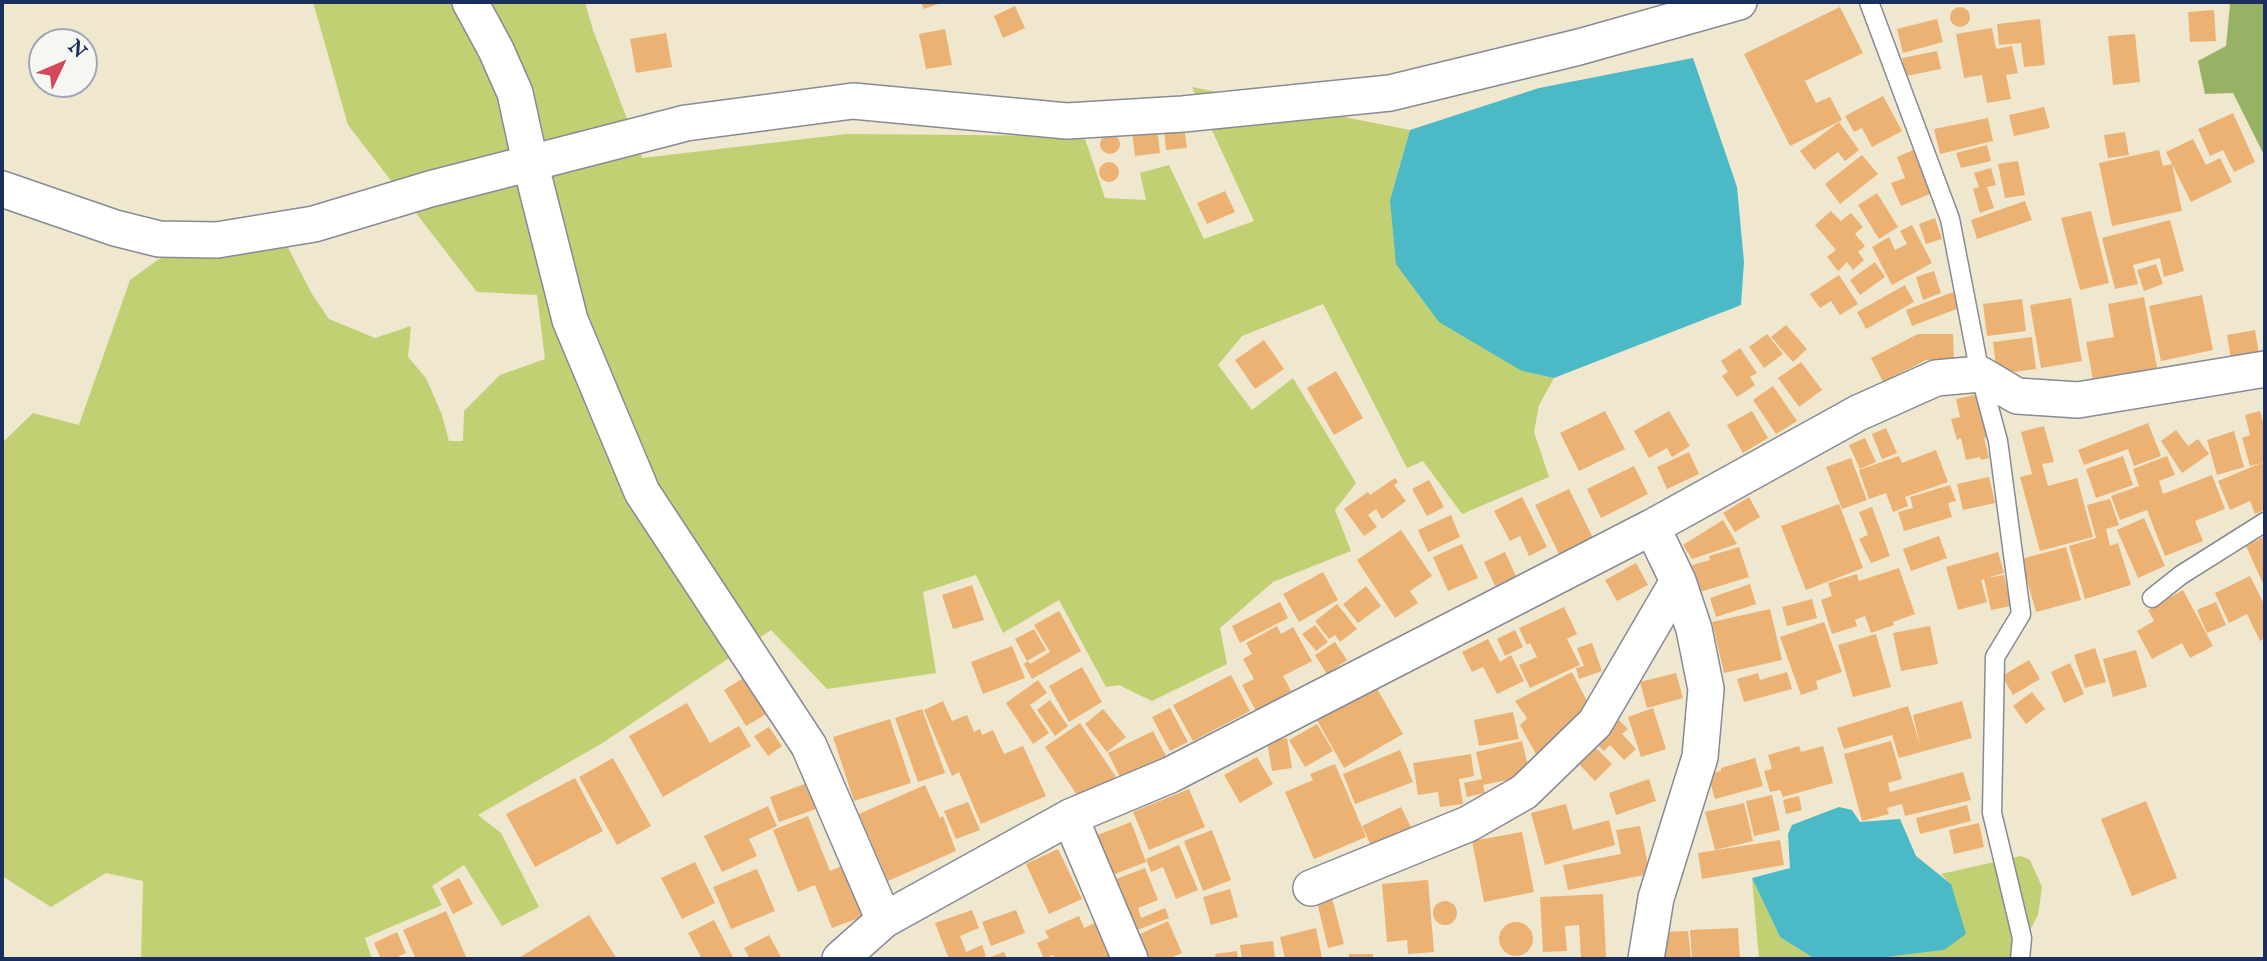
<!DOCTYPE html>
<html>
<head>
<meta charset="utf-8">
<style>
	body { margin:0 }
	#map { position:relative; width:2267px; height:961px; overflow:hidden; background:#f0e7cf; font-family:"IM FELL English",serif }
	canvas { display:block }
	.frame { position:absolute; inset:0; border:4px solid #1b2f5e; pointer-events:none }
	.north { position:absolute; left:28px; top:28px; width:70px; height:70px; box-sizing:border-box; background:#f6f6f2; border:2px solid #9ea6b7; border-radius:50%; rotate:46deg; font-size:19px; font-weight:700; line-height:28px; text-align:center; color:#1b2f5e }
	.north::after { content:''; display:block; margin:auto; width:24px; height:32px; background:#d1495b; clip-path:polygon(50% 0,100% 100%,50% 72%,0 100%) }
</style>
</head>
<body>
<div id="map">
<canvas width="2267" height="961"></canvas>
<div class="frame"></div>
<div class="north">N</div>
</div>
<script>
const context = document.querySelector('canvas').getContext('2d');
context.lineJoin = 'round';
function fill(path, color) {
  context.fillStyle = color;
  context.fill(path, 'evenodd');
}
function toPath(rows) {
  const path = new Path2D();
  for (const r of rows) {
    if (r.length === 3) {
      path.moveTo(r[0] + r[2], r[1]);
      path.arc(r[0], r[1], r[2], 0, 2 * Math.PI);
      continue;
    }
    path.moveTo(r[0], r[1]);
    for (let i = 2; i < r.length; i += 2) path.lineTo(r[i], r[i + 1]);
  }
  return path;
}
function stroke(path, color, width, dash) {
  context.strokeStyle = color;
  context.lineWidth = width;
  context.lineCap = dash ? 'butt' : 'round';
  context.setLineDash(dash || []);
  context.stroke(path);
}
const green = toPath([
	[313,2,585,2,593,30,642,158,847,134,1084,136,1105,198,1146,200,1140,173,1169,165,1204,239,1254,221,1192,87,1410,130,1390,200,1522,371,1554,378,1539,405,1534,432,1549,477,1462,514,1423,461,1407,468,1323,304,1242,336,1218,365,1252,410,1293,378,1356,483,1335,510,1351,551,1273,582,1220,628,1227,664,1152,701,1119,685,1106,687,1059,600,1003,633,976,575,923,592,936,673,827,689,771,630,604,742,478,815,501,833,539,907,502,926,464,865,432,886,442,905,365,938,372,959,141,959,143,881,106,873,51,907,2,876,2,443,33,413,79,425,130,280,159,259,176,249,284,240,312,294,329,319,375,338,411,326,408,357,426,378,442,415,449,441,463,441,464,411,500,375,545,359,537,295,477,292,348,125],
	[2021,856,2030,860,2042,887,2038,915,2015,959,1870,959,1944,950,1951,884,1941,874],
	[1752,878,1780,937,1815,959,1759,959]
]);
const forest = toPath([
	[2225,2,2265,2,2265,157,2233,93,2205,94,2198,61,2226,46,2230,5]
]);
const water = toPath([
	[1693,58,1737,187,1744,262,1741,305,1554,378,1522,371,1439,322,1396,264,1390,200,1410,130,1539,88],
	[1839,807,1852,810,1860,822,1900,819,1916,856,1951,884,1966,934,1944,950,1870,959,1815,959,1780,937,1752,878,1790,868,1788,834,1792,825]
]);
const building = toPath([
	[921,2,944,2,924,9],
	[1015,6,1025,28,1003,38,994,16],
	[1960,17,10],
	[1840,7,1863,53,1805,81,1816,103,1830,97,1842,120,1790,146,1744,54],
	[2214,10,2216,41,2190,42,2188,12],
	[1937,19,1943,42,1903,53,1897,29],
	[2040,19,2045,65,2024,67,2021,43,1999,45,1997,24],
	[1992,28,1996,49,2012,46,2018,73,2006,75,2011,99,1987,103,1982,75,1964,78,1956,34],
	[945,29,952,65,926,69,919,34],
	[666,33,672,67,636,73,630,39],
	[2135,34,2140,82,2113,85,2108,36],
	[1937,51,1941,69,1906,76,1902,58],
	[1883,96,1902,131,1872,147,1862,128,1854,132,1845,116],
	[2044,107,2050,128,2014,136,2009,115],
	[2233,113,2255,162,2234,172,2223,150,2210,156,2198,129],
	[1988,118,1993,141,1940,154,1934,129],
	[1839,122,1859,150,1845,161,1838,152,1814,170,1800,151],
	[1184,127,1187,148,1166,150,1164,129],
	[1157,128,1160,153,1135,156,1132,131],
	[2125,132,2129,155,2108,158,2104,135],
	[1110,144,10],
	[2193,139,2206,165,2220,158,2232,182,2191,202,2166,152],
	[1987,145,1991,161,1961,168,1956,153],
	[1913,150,1932,193,1901,206,1891,183,1905,178,1897,157],
	[2159,150,2163,166,2172,164,2182,211,2112,226,2099,163],
	[1862,155,1878,174,1840,204,1825,184],
	[2018,161,2025,195,2005,198,1998,164],
	[1109,172,10],
	[1991,168,1996,185,1987,187,1994,208,1980,213,1973,189,1979,187,1974,173],
	[1225,191,1235,212,1207,224,1197,203],
	[1877,193,1898,227,1879,239,1858,205],
	[2025,201,2032,220,1977,239,1971,220],
	[1831,211,1841,221,1851,213,1863,227,1855,234,1865,246,1858,252,1864,260,1853,270,1847,262,1838,271,1827,257,1836,250,1815,225],
	[2091,211,2109,283,2080,290,2061,218],
	[1935,218,1942,239,1926,244,1919,224],
	[2170,220,2184,271,2164,277,2160,258,2133,265,2138,284,2115,289,2102,238],
	[1912,225,1932,263,1892,285,1872,247,1889,237,1895,250,1907,244,1900,231],
	[1875,262,1885,277,1860,295,1850,280],
	[2156,264,2163,284,2144,291,2137,270],
	[1934,271,1941,293,1923,300,1916,277],
	[1839,275,1858,304,1840,315,1831,301,1820,308,1810,294],
	[1905,285,1914,302,1866,329,1857,312],
	[1953,292,1959,308,1912,326,1906,310],
	[2202,295,2213,350,2161,361,2149,306],
	[2144,297,2158,373,2094,385,2086,342,2114,337,2108,304],
	[2071,298,2082,361,2041,368,2030,305],
	[2022,299,2026,331,1987,336,1983,304],
	[1786,325,1807,349,1793,362,1771,337],
	[2255,330,2259,354,2231,359,2227,335],
	[1767,334,1783,354,1764,368,1749,347],
	[1918,334,1953,334,1954,360,1926,360,1883,382,1871,358],
	[2032,337,2036,369,1997,374,1993,342],
	[1264,340,1284,369,1255,389,1235,360],
	[1740,348,1757,373,1750,377,1755,385,1737,397,1722,376,1728,372,1721,361],
	[1801,362,1822,390,1799,407,1778,378],
	[1336,371,1363,418,1334,435,1307,388],
	[1773,386,1797,421,1776,434,1753,400],
	[1978,394,1990,437,1984,438,1989,458,1981,460,1980,457,1966,460,1961,438,1957,440,1951,419,1960,417,1956,399],
	[1605,411,1625,449,1579,471,1560,433],
	[1669,411,1690,446,1672,457,1667,448,1649,458,1634,431],
	[1752,411,1768,438,1743,453,1727,425],
	[2260,411,2265,429,2265,462,2262,462,2265,470,2265,510,2255,514,2250,501,2230,510,2218,481,2261,463,2250,466,2242,438,2250,435,2245,415],
	[2148,423,2161,456,2134,466,2128,449,2084,465,2078,450],
	[2044,426,2054,462,2042,464,2048,486,2077,478,2093,537,2040,551,2020,477,2032,474,2021,432],
	[1886,428,1897,453,1882,459,1872,434],
	[2176,430,2188,446,2198,439,2209,454,2182,473,2161,441],
	[2234,431,2244,467,2217,475,2207,440],
	[1865,438,1876,462,1860,469,1849,445],
	[1936,450,1948,482,1905,497,1908,506,1893,512,1886,493,1869,499,1859,470,1899,456,1902,463],
	[1689,452,1699,474,1667,489,1657,467],
	[2123,456,2133,485,2096,498,2086,469],
	[2167,456,2175,475,2159,481,2163,494,2212,475,2225,509,2195,521,2203,541,2165,556,2147,510,2120,520,2111,496,2139,486,2133,469],
	[1851,458,1867,500,1842,509,1826,467],
	[1634,466,1648,494,1601,518,1587,489],
	[1989,477,1995,503,1963,510,1957,484],
	[1395,478,1398,482,1394,485,1406,501,1382,519,1376,509,1368,515,1377,527,1364,536,1344,509,1368,492,1370,495],
	[1429,480,1444,507,1427,516,1412,489],
	[1950,485,1956,501,1948,503,1952,517,1904,531,1898,512,1913,508,1910,497],
	[1569,489,1596,544,1562,560,1535,505],
	[1522,497,1547,547,1529,556,1520,536,1510,541,1494,511],
	[1749,497,1760,517,1735,532,1723,513],
	[2110,499,2119,525,2106,529,2110,546,2118,543,2131,585,2085,599,2069,546,2096,538,2087,505],
	[1839,504,1863,568,1806,590,1781,526],
	[1872,507,1890,556,1871,563,1859,539,1868,535,1859,512],
	[1451,515,1460,537,1428,552,1418,530],
	[2144,518,2165,566,2138,578,2117,530],
	[1723,520,1737,544,1692,559,1683,545],
	[1401,530,1432,576,1410,591,1418,603,1395,618,1357,560],
	[1939,536,1947,558,1911,571,1903,549],
	[2265,536,2265,588,2246,546],
	[1462,544,1478,578,1448,591,1433,557],
	[1739,547,1749,577,1700,592,1692,565,1710,560,1709,556],
	[2066,547,2081,600,2036,612,2021,559],
	[1505,552,1516,576,1495,586,1484,562],
	[1998,552,2004,573,1986,578,2004,575,2011,606,1991,610,1984,579,1981,580,1987,602,1958,610,1946,567],
	[1636,563,1648,585,1617,601,1605,580],
	[1899,568,1915,614,1893,622,1894,625,1871,633,1865,616,1855,620,1857,626,1832,634,1821,600,1832,596,1828,583,1857,574,1859,581],
	[1323,572,1338,600,1299,622,1283,594],
	[2250,576,2265,606,2265,638,2260,641,2247,614,2229,623,2215,593],
	[1750,584,1756,604,1716,617,1710,598],
	[972,585,984,620,953,629,942,595],
	[1366,586,1381,606,1358,623,1343,604],
	[2183,590,2213,646,2190,658,2182,643,2152,659,2137,631,2154,621,2148,610],
	[1812,599,1817,618,1787,626,1782,607],
	[1280,602,1288,618,1240,643,1232,626],
	[2216,602,2226,625,2207,633,2197,610],
	[1337,604,1357,629,1340,642,1335,635,1329,639,1315,621],
	[1564,607,1577,634,1567,639,1580,665,1530,688,1519,665,1537,657,1530,643,1527,645,1519,628],
	[1770,609,1782,660,1724,673,1712,622],
	[1059,611,1081,651,1032,679,1024,664,1028,661,1030,664,1050,652,1034,625],
	[1824,622,1842,672,1816,681,1818,689,1801,695,1780,637],
	[1315,625,1328,642,1316,651,1302,634],
	[1277,626,1281,634,1293,627,1312,661,1283,676,1291,691,1256,711,1242,685,1254,679,1243,659,1252,654,1246,643],
	[1930,626,1938,664,1901,671,1893,633],
	[1034,629,1046,650,1027,661,1015,639],
	[1515,630,1523,647,1505,656,1497,639],
	[1876,634,1891,687,1853,697,1838,645],
	[1488,639,1500,662,1511,655,1524,681,1497,694,1483,667,1472,672,1462,652],
	[1335,642,1347,660,1327,674,1315,655],
	[1592,643,1602,671,1579,679,1576,668,1584,666,1577,648],
	[1012,646,1025,678,983,694,971,662],
	[2095,648,2106,682,2085,688,2074,655],
	[2136,650,2147,687,2113,697,2103,659],
	[2029,660,2040,679,2013,695,2002,676],
	[2070,663,2084,694,2064,703,2051,672],
	[1082,667,1102,702,1069,722,1049,686],
	[756,670,778,707,746,726,724,690],
	[1572,672,1589,705,1537,756,1520,725,1527,718,1515,701],
	[1787,672,1792,689,1744,702,1737,679,1758,673,1760,680],
	[1676,673,1683,698,1647,708,1640,682],
	[1231,675,1250,711,1193,741,1173,705],
	[1038,680,1047,693,1030,705,1049,733,1033,744,1006,703],
	[1376,687,1403,734,1344,768,1317,720],
	[2032,692,2045,709,2026,724,2013,706],
	[1050,700,1068,726,1055,736,1037,710],
	[943,701,952,721,967,715,974,732,980,729,982,735,993,730,1004,754,1023,746,1046,796,981,824,959,772,952,776,924,710],
	[1962,701,1972,738,1899,758,1892,735,1844,749,1837,728,1908,706,1920,745,1913,715],
	[687,703,710,743,739,726,751,746,663,797,629,736],
	[1170,708,1188,742,1170,751,1152,717],
	[1653,708,1666,749,1641,757,1628,717],
	[922,709,945,773,918,782,895,718],
	[1103,709,1126,737,1107,752,1085,724],
	[1513,712,1519,739,1479,746,1474,720],
	[890,719,911,783,854,801,833,737],
	[1619,720,1628,729,1622,734,1636,749,1624,760,1610,745,1604,751,1595,743],
	[1080,723,1116,777,1081,801,1045,747],
	[1317,724,1333,751,1305,767,1289,740],
	[769,727,782,746,768,756,754,736],
	[1153,731,1166,756,1121,779,1108,753],
	[1287,738,1292,768,1272,771,1267,741],
	[1522,741,1530,775,1483,785,1485,793,1467,797,1464,783,1482,779,1476,752],
	[1891,741,1902,779,1888,783,1890,792,1963,772,1971,800,1905,816,1902,804,1887,808,1889,814,1862,821,1844,754],
	[1593,745,1612,764,1595,781,1576,761],
	[1799,746,1801,752,1823,746,1833,783,1783,797,1780,790,1770,792,1764,771,1772,769,1768,755],
	[1400,750,1413,782,1355,804,1343,774],
	[1471,754,1474,776,1459,779,1463,804,1440,807,1438,792,1418,795,1413,763],
	[1257,757,1273,784,1240,803,1224,775],
	[613,758,651,826,617,845,579,777],
	[1755,758,1763,786,1715,799,1708,774,1721,771,1721,768],
	[1335,764,1366,837,1314,859,1285,792,1313,780,1310,774],
	[575,778,603,831,535,867,506,814],
	[1649,779,1656,801,1616,815,1609,793],
	[810,782,819,808,779,822,770,797],
	[925,785,940,818,943,816,956,851,888,881,859,814],
	[1189,789,1205,827,1149,850,1133,812],
	[1772,795,1780,830,1754,836,1746,801],
	[1799,796,1802,810,1786,814,1783,800],
	[2146,801,2177,878,2132,896,2101,819],
	[968,802,980,830,956,839,944,811],
	[1744,803,1753,841,1715,850,1705,812],
	[1566,804,1573,830,1609,820,1615,845,1545,865,1531,813],
	[1967,805,1971,821,1920,834,1916,818],
	[768,806,777,826,749,839,757,856,722,872,704,836],
	[1401,807,1412,829,1372,848,1362,826],
	[808,816,830,871,846,864,867,915,832,928,815,885,798,892,773,830],
	[1131,822,1146,862,1110,876,1095,836],
	[1979,823,1984,847,1954,854,1949,830],
	[1640,826,1650,874,1568,890,1563,865,1621,854,1616,830],
	[1212,830,1231,880,1203,891,1184,841],
	[1522,832,1534,892,1484,902,1472,841],
	[1780,840,1784,865,1702,879,1698,853],
	[1179,845,1198,890,1176,899,1163,867,1151,872,1146,859],
	[1058,849,1082,899,1049,914,1026,864],
	[695,862,715,903,682,919,661,878],
	[1145,868,1158,900,1138,908,1141,918,1165,908,1169,918,1132,932,1111,881],
	[757,869,775,911,731,929,713,887],
	[459,878,473,904,453,914,440,888],
	[1428,880,1434,952,1408,954,1407,940,1387,942,1382,884],
	[1230,889,1238,917,1211,925,1203,897],
	[1603,894,1606,957,1581,958,1579,925,1565,926,1567,951,1543,952,1540,897],
	[1332,898,1344,944,1328,948,1317,902],
	[1445,913,12],
	[972,910,979,928,960,936,966,952,982,945,986,956,978,959,949,959,935,923],
	[1016,910,1025,933,991,946,982,922],
	[446,911,467,959,416,959,403,930],
	[589,915,617,959,517,959],
	[1079,916,1084,928,1095,923,1113,959,1055,959,1053,955,1044,959,1037,943,1049,938,1045,931],
	[714,920,734,959,702,959,688,933],
	[1168,921,1182,953,1168,959,1144,959,1134,937],
	[1516,939,17],
	[1316,928,1322,958,1285,959,1280,937],
	[1738,928,1740,959,1692,959,1690,930],
	[1688,931,1691,959,1665,959,1663,932],
	[397,932,406,953,393,959,381,959,374,943],
	[769,935,782,959,750,959,744,948],
	[1273,941,1275,959,1242,959,1240,945],
	[1237,951,1238,959,1216,959,1215,954],
	[1004,952,1007,959,985,959],
	[1349,954,1373,954,1373,959,1349,959]
]);
const service = toPath([
	[1869,2,1950,219,1980,374,1998,441,2021,614,1995,657,1992,813,2022,938,2020,959],
	[2152,598,2181,575,2265,522]
]);
const minor = toPath([
	[470,2,496,50,515,93,530,162,570,320,642,492,809,746,884,920],
	[2,189,115,228,159,239,217,240,314,224,430,189,686,123,853,101,1067,121,1183,114,1390,93,1579,47,1739,2],
	[1070,817,1130,959],
	[1311,888,1468,824,1524,792,1595,723,1678,581],
	[840,959,884,920,1070,817,1170,775,1652,527,1858,413,1936,378,1980,374,2017,396,2078,400,2265,369],
	[1646,959,1656,898,1700,757,1706,689,1694,629,1678,581,1652,527]
]);
fill(green, '#c1d073');
fill(forest, '#98b265');
fill(water, '#4cb9c6');
fill(building, '#ecb273');
stroke(service, '#868b96', 21);
stroke(minor, '#868b96', 38);
stroke(service, '#fff', 18);
stroke(minor, '#fff', 35);
</script>
</body>
</html>
